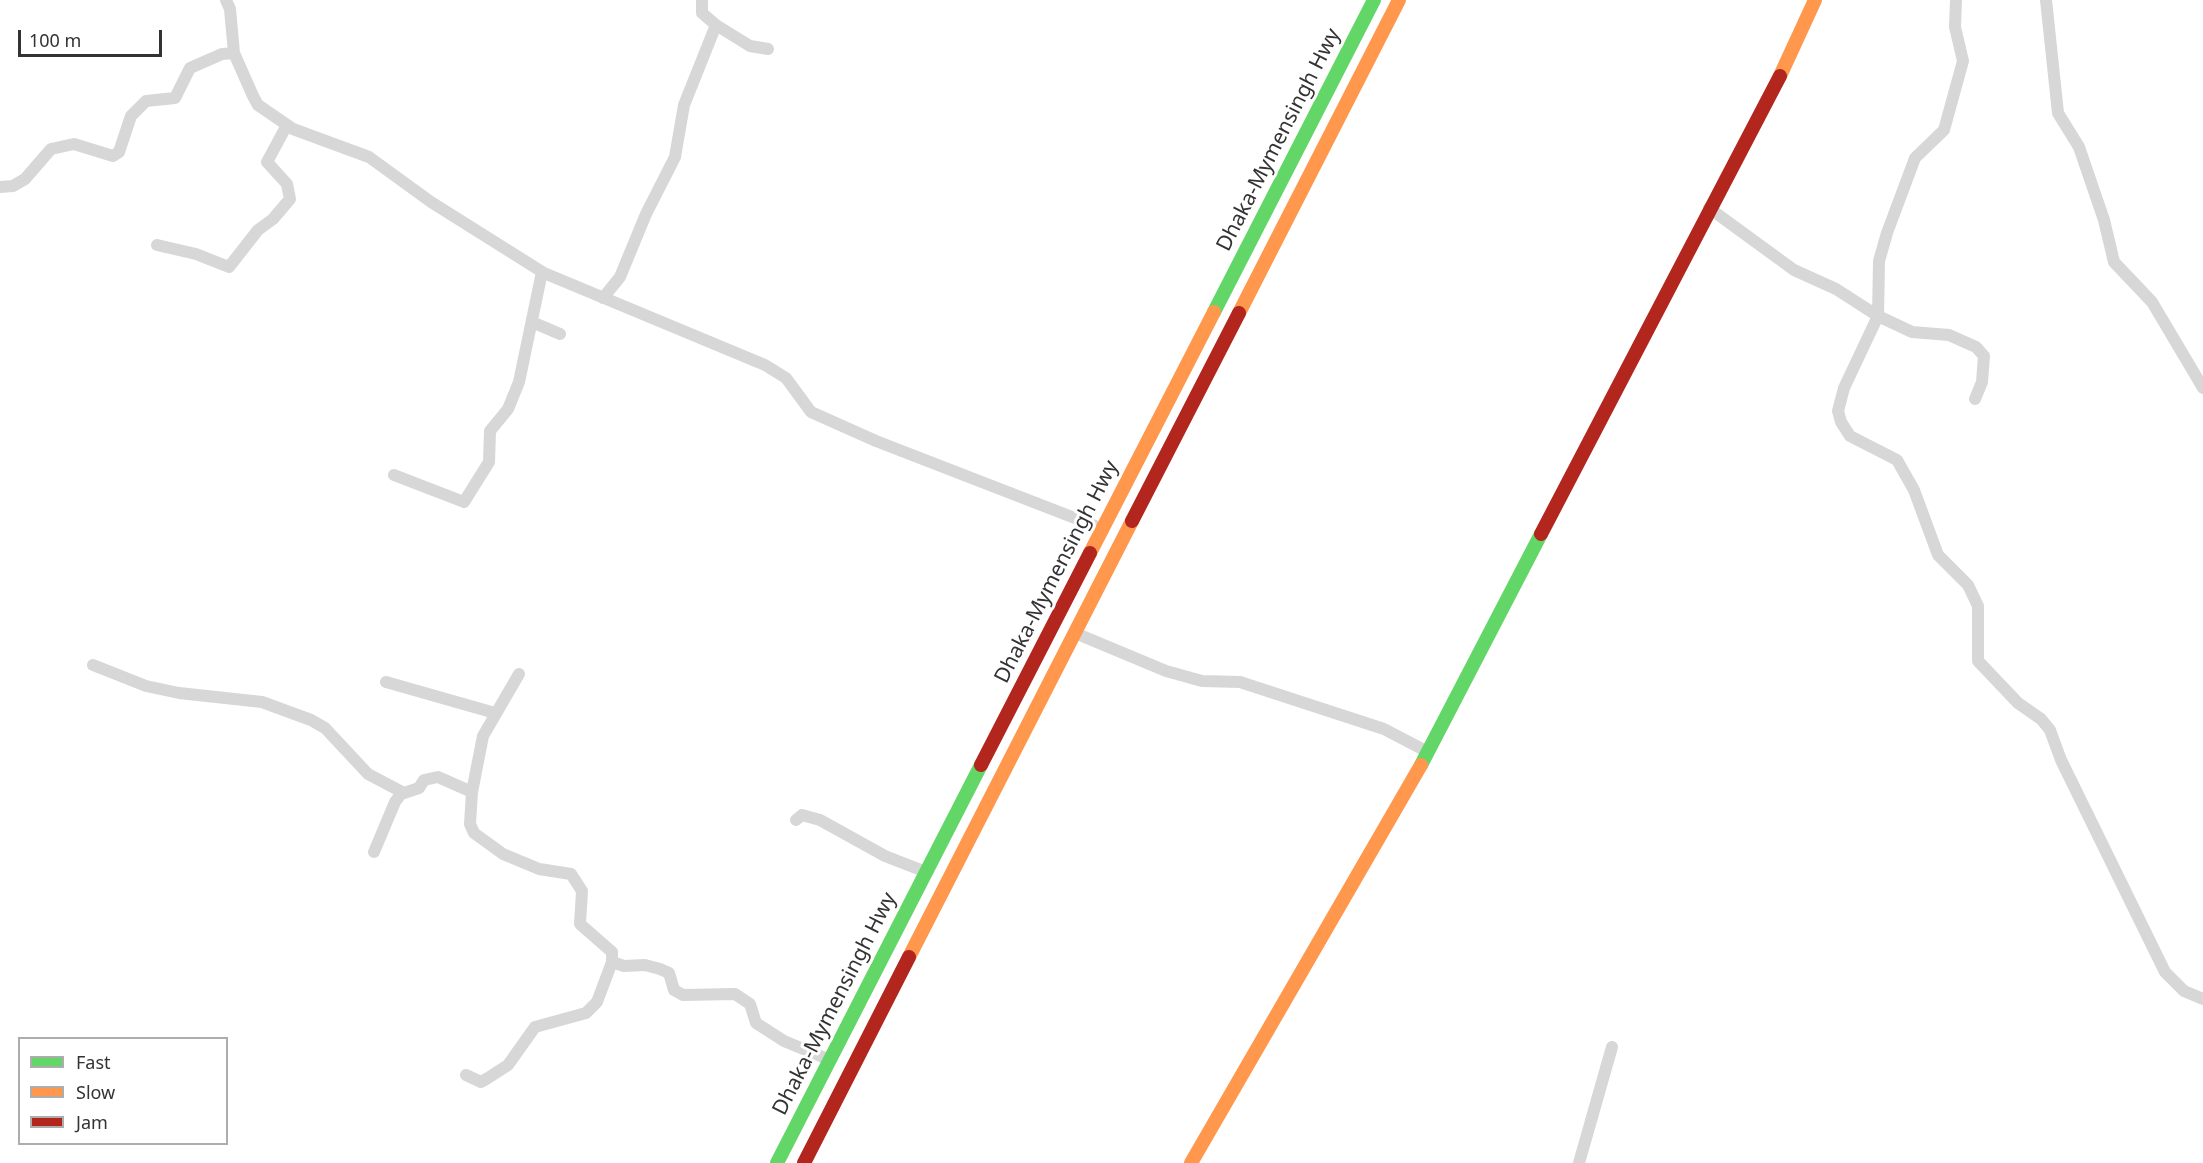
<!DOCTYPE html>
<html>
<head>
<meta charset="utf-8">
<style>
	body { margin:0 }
	#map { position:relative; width:2203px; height:1163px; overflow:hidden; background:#fff; font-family:"Noto Sans",sans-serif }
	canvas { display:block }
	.legend { position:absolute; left:18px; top:1037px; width:210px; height:108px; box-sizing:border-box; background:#fff; border:2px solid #adadad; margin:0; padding:8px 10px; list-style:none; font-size:18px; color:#333 }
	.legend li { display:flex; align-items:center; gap:12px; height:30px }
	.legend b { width:30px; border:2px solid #adadad }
	.scale { position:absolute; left:18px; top:30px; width:144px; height:27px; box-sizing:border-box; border:3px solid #333; border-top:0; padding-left:8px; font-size:18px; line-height:21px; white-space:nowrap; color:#333; -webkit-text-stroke:4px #fff; paint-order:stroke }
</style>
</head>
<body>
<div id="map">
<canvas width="2203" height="1163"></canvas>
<ul class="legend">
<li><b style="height:8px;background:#63d668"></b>Fast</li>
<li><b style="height:8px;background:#ff974d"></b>Slow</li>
<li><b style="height:8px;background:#b3261e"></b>Jam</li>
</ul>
<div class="scale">100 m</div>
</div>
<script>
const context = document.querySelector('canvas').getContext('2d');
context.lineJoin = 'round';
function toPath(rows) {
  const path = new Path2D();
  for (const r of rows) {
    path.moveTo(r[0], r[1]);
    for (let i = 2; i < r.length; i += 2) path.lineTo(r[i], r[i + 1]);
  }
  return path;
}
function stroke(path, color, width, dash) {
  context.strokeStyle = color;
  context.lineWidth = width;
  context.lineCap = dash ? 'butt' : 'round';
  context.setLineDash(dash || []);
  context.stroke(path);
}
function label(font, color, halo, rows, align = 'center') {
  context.font = font + ' "Noto Sans",sans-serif';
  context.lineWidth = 6;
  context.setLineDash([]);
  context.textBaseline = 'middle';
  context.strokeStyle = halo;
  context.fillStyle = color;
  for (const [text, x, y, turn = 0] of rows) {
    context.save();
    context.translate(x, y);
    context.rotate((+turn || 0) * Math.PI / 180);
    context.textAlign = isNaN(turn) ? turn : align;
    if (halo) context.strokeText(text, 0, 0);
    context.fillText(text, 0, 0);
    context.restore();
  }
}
const street = toPath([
	[226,0,230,9,234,53,253,96,258,105,293,129,369,157,431,202,544,273,765,365,786,378,811,412,876,441,1103,529],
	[1956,0,1955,27,1963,61,1944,130,1915,158,1887,233,1879,261,1878,316,1844,388,1838,411,1841,422,1850,436,1897,460,1914,490,1938,555,1968,585,1978,606,1978,661,2018,703,2041,719,2050,730,2061,760,2165,972,2184,991,2203,999],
	[2046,0,2058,113,2079,147,2104,220,2114,262,2152,302,2203,388],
	[716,25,750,46,768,49],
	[0,187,13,186,25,179,51,149,74,144,113,156,119,152,131,116,146,101,175,98,190,68,222,54,234,53],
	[1709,208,1794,270,1836,289,1878,316,1912,332,1949,335,1976,347,1984,356,1982,382,1975,399],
	[157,245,196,254,229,267,258,230,273,219,290,199,287,184,267,162,287,125],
	[603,298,620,277,646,214,675,157,684,105,716,25,702,13,702,2],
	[532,322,560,334],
	[394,475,464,502,489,462,490,431,508,409,519,382,542,272],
	[1075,633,1166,671,1202,681,1240,682,1384,729,1428,752],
	[93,665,146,686,179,693,262,702,311,720,325,728,368,774,404,793],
	[519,674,483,736,472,792,470,824,474,833,503,854,539,869,571,874,582,891,580,924,612,952,612,962,624,966,645,965,660,969,669,973,674,990,683,995,735,994,750,1004,756,1023,784,1041,830,1060],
	[386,682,495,713],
	[796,820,802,815,820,820,885,856,926,872],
	[374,852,395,802,401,794,419,788,424,780,438,777,472,792],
	[466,1075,481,1082,488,1078,508,1065,535,1027,586,1013,597,1002,612,962],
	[1579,1163,1612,1047]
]);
const fast = toPath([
	[1214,312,1374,0],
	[1421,765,1541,534],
	[777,1163,981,765]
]);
const slow = toPath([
	[1780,76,1815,0],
	[1239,313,1399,0],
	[1090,553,1214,312],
	[909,957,1132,521],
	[1191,1163,1421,765]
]);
const jam = toPath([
	[1132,521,1239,313],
	[1541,534,1780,76],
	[981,765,1090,553],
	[804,1163,909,957]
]);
const streetNames = [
	["Dhaka-Mymensingh Hwy",1279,140,-63],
	["Dhaka-Mymensingh Hwy",1057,572,-63],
	["Dhaka-Mymensingh Hwy",835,1004,-63]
];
stroke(street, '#d7d7d7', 12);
stroke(fast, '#63d668', 14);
stroke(slow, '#ff974d', 14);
stroke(jam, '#b3261e', 14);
label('21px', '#333', '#fff', streetNames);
</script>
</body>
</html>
